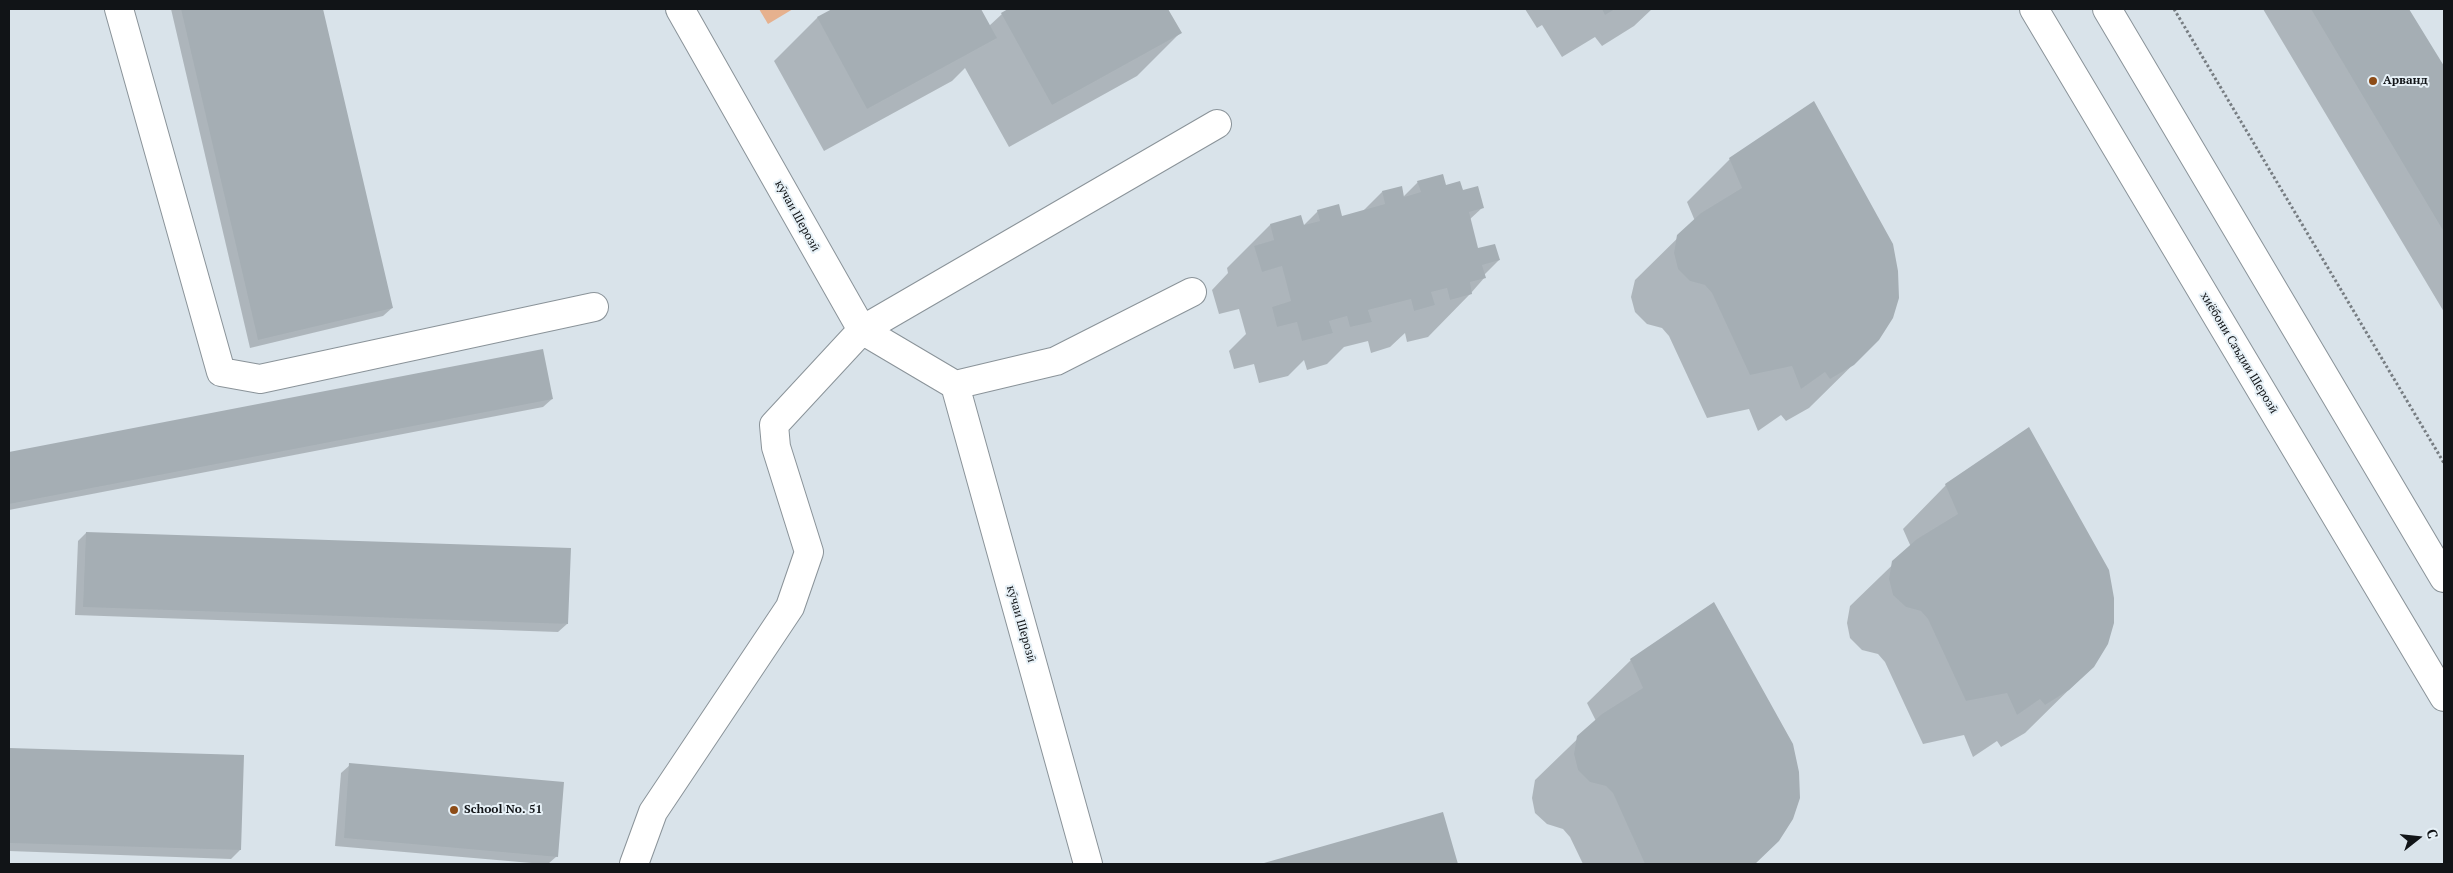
<!DOCTYPE html>
<html>
<head>
<meta charset="utf-8">
<style>
	body { margin:0 }
	#map { position:relative; width:2453px; height:873px; overflow:hidden; background:#d9e3ea; font-family:"PT Serif",serif }
	canvas { display:block }
	.frame { position:absolute; inset:0; border:10px solid #111417; pointer-events:none }
	.north { position:absolute; left:2393px; top:813px; width:50px; height:50px; -webkit-text-stroke:4px #e7f1f7; paint-order:stroke; rotate:74deg; font-size:14px; font-weight:700; line-height:20px; text-align:center; color:#111417 }
	.north::after { content:''; display:block; margin:auto; width:18px; height:22px; background:#111417; clip-path:polygon(50% 0,100% 100%,50% 72%,0 100%) }
</style>
</head>
<body>
<div id="map">
<canvas width="2453" height="873"></canvas>
<div class="frame"></div>
<div class="north">С</div>
</div>
<script>
const context = document.querySelector('canvas').getContext('2d');
context.lineJoin = 'round';
function fill(path, color) {
  context.fillStyle = color;
  context.fill(path, 'evenodd');
}
function toPath(rows) {
  const path = new Path2D();
  for (const r of rows) {
    path.moveTo(r[0], r[1]);
    for (let i = 2; i < r.length; i += 2) path.lineTo(r[i], r[i + 1]);
  }
  return path;
}
function stroke(path, color, width, dash) {
  context.strokeStyle = color;
  context.lineWidth = width;
  context.lineCap = dash ? 'butt' : 'round';
  context.setLineDash(dash || []);
  context.stroke(path);
}
function label(font, color, halo, rows, align = 'center') {
  context.font = font + ' "PT Serif",serif';
  context.lineWidth = 4;
  context.setLineDash([]);
  context.textBaseline = 'middle';
  context.strokeStyle = halo;
  context.fillStyle = color;
  for (const [text, x, y, turn = 0] of rows) {
    context.save();
    context.translate(x, y);
    context.rotate((+turn || 0) * Math.PI / 180);
    context.textAlign = isNaN(turn) ? turn : align;
    if (halo) context.strokeText(text, 0, 0);
    context.fillText(text, 0, 0);
    context.restore();
  }
}
const green = toPath([
	[759,9,793,9,768,24]
]);
const shadow = toPath([
	[171,9,322,9,392,308,383,316,250,348],
	[835,9,980,9,989,26,1002,14,1011,9,1167,9,1180,33,1137,76,1009,147,965,68,952,81,824,151,774,61,817,18],
	[1525,9,1652,9,1634,26,1602,46,1595,37,1562,57,1542,25,1537,28],
	[2263,9,2407,9,2444,69,2444,312],
	[1730,159,1878,340,1809,408,1786,421,1781,415,1758,431,1749,409,1707,418,1669,336,1662,328,1647,324,1635,312,1631,297,1635,280,1695,221,1687,202],
	[1418,182,1462,192,1482,208,1469,220,1477,250,1499,260,1484,275,1485,277,1471,293,1428,337,1407,342,1405,333,1390,347,1371,353,1368,341,1344,347,1327,364,1307,370,1304,360,1288,376,1259,383,1254,364,1234,369,1229,351,1246,334,1239,309,1219,314,1212,290,1228,273,1227,268,1270,225,1300,217,1303,226,1318,211,1341,217,1363,211,1382,192,1403,197],
	[542,351,552,399,543,407,9,510,9,453],
	[1946,485,2093,666,2025,733,2001,747,1997,741,1973,757,1964,735,1923,744,1885,662,1878,654,1862,650,1850,638,1847,623,1850,606,1911,547,1903,529],
	[86,533,567,624,558,632,75,615,78,541],
	[1631,660,1778,840,1754,864,1583,864,1570,837,1563,829,1547,824,1535,813,1532,798,1535,780,1596,721,1587,703],
	[9,749,243,756,240,850,231,859,9,851],
	[350,765,557,856,548,864,543,864,335,846,341,773],
	[1442,813,1456,864,1264,864,1265,864]
]);
const building = toPath([
	[181,9,323,9,393,308,258,340],
	[832,9,981,9,997,38,867,109,817,17],
	[1008,9,1168,9,1182,33,1052,105,1001,13],
	[1602,9,1615,9,1605,15],
	[2311,9,2409,9,2444,66,2444,232],
	[1814,101,1893,244,1898,271,1899,298,1893,318,1879,340,1854,365,1830,379,1825,372,1801,389,1792,366,1750,375,1712,293,1705,285,1690,281,1678,269,1674,253,1677,235,1701,213,1742,188,1729,158],
	[1443,174,1446,185,1460,181,1463,190,1478,186,1484,208,1469,212,1478,248,1495,244,1500,260,1482,265,1486,278,1470,282,1472,294,1450,300,1447,288,1431,292,1435,305,1414,311,1411,299,1368,310,1372,322,1350,327,1347,316,1329,321,1333,333,1302,341,1297,322,1277,327,1272,307,1291,301,1282,266,1262,272,1254,246,1274,240,1270,224,1301,215,1304,225,1320,221,1317,210,1339,204,1342,216,1385,204,1382,191,1402,186,1404,197,1421,192,1417,181],
	[543,349,553,399,9,504,9,452],
	[2029,427,2109,570,2114,598,2114,623,2108,644,2094,667,2069,690,2045,705,2040,699,2017,715,2007,693,1966,701,1928,619,1921,611,1906,607,1893,595,1889,579,1892,561,1917,539,1958,514,1945,484],
	[86,532,571,548,568,624,83,607],
	[1714,602,1793,744,1799,772,1800,798,1793,819,1779,841,1755,864,1645,864,1613,793,1606,786,1590,782,1578,770,1574,754,1577,736,1602,714,1643,688,1630,659],
	[9,748,244,755,241,850,9,843],
	[349,763,564,782,558,857,344,838],
	[1443,812,1458,864,1265,864,1264,863]
]);
const path = toPath([
	[2174,9,2444,463]
]);
const minor = toPath([
	[119,9,221,372,260,379,594,307],
	[680,9,862,330,955,385,1056,361,1192,292],
	[955,385,1088,864],
	[634,864,653,812,790,607,809,552,776,447,774,425,862,330,1217,124]
]);
const highway = toPath([
	[2034,9,2444,697],
	[2107,9,2444,578]
]);
const markers = [
	[2373,81,5,"#8d4c17"],
	[454,810,5,"#8d4c17"]
];
const poiNames = [
	["Арванд",2383,81],
	["School No. 51",464,810]
];
const streetNames = [
	["кӯчаи Шерозӣ",797,216,61],
	["хиёбони Саъдии Шерозӣ",2239,353,59],
	["кӯчаи Шерозӣ",1021,624,74]
];
fill(green, '#e6b18e');
fill(shadow, '#0003');
fill(building, '#a5aeb4');
stroke(minor, '#8a9399', 30);
stroke(highway, '#8a9399', 30);
stroke(path, '#777d82', 3, [2.5, 2.5]);
stroke(minor, '#fff', 28);
stroke(highway, '#fff', 28);
for (const [x, y, r, color] of markers) {
  const dot = new Path2D();
  dot.arc(x, y, r, 0, 2 * Math.PI);
  context.fillStyle = color;
  context.fill(dot);
  stroke(dot, '#e7f1f7', 2);
}
label('bold 12px', '#111417', '#e7f1f7', poiNames, 'left');
label('12px', '#111417', '#e7f1f7', streetNames);
</script>
</body>
</html>
